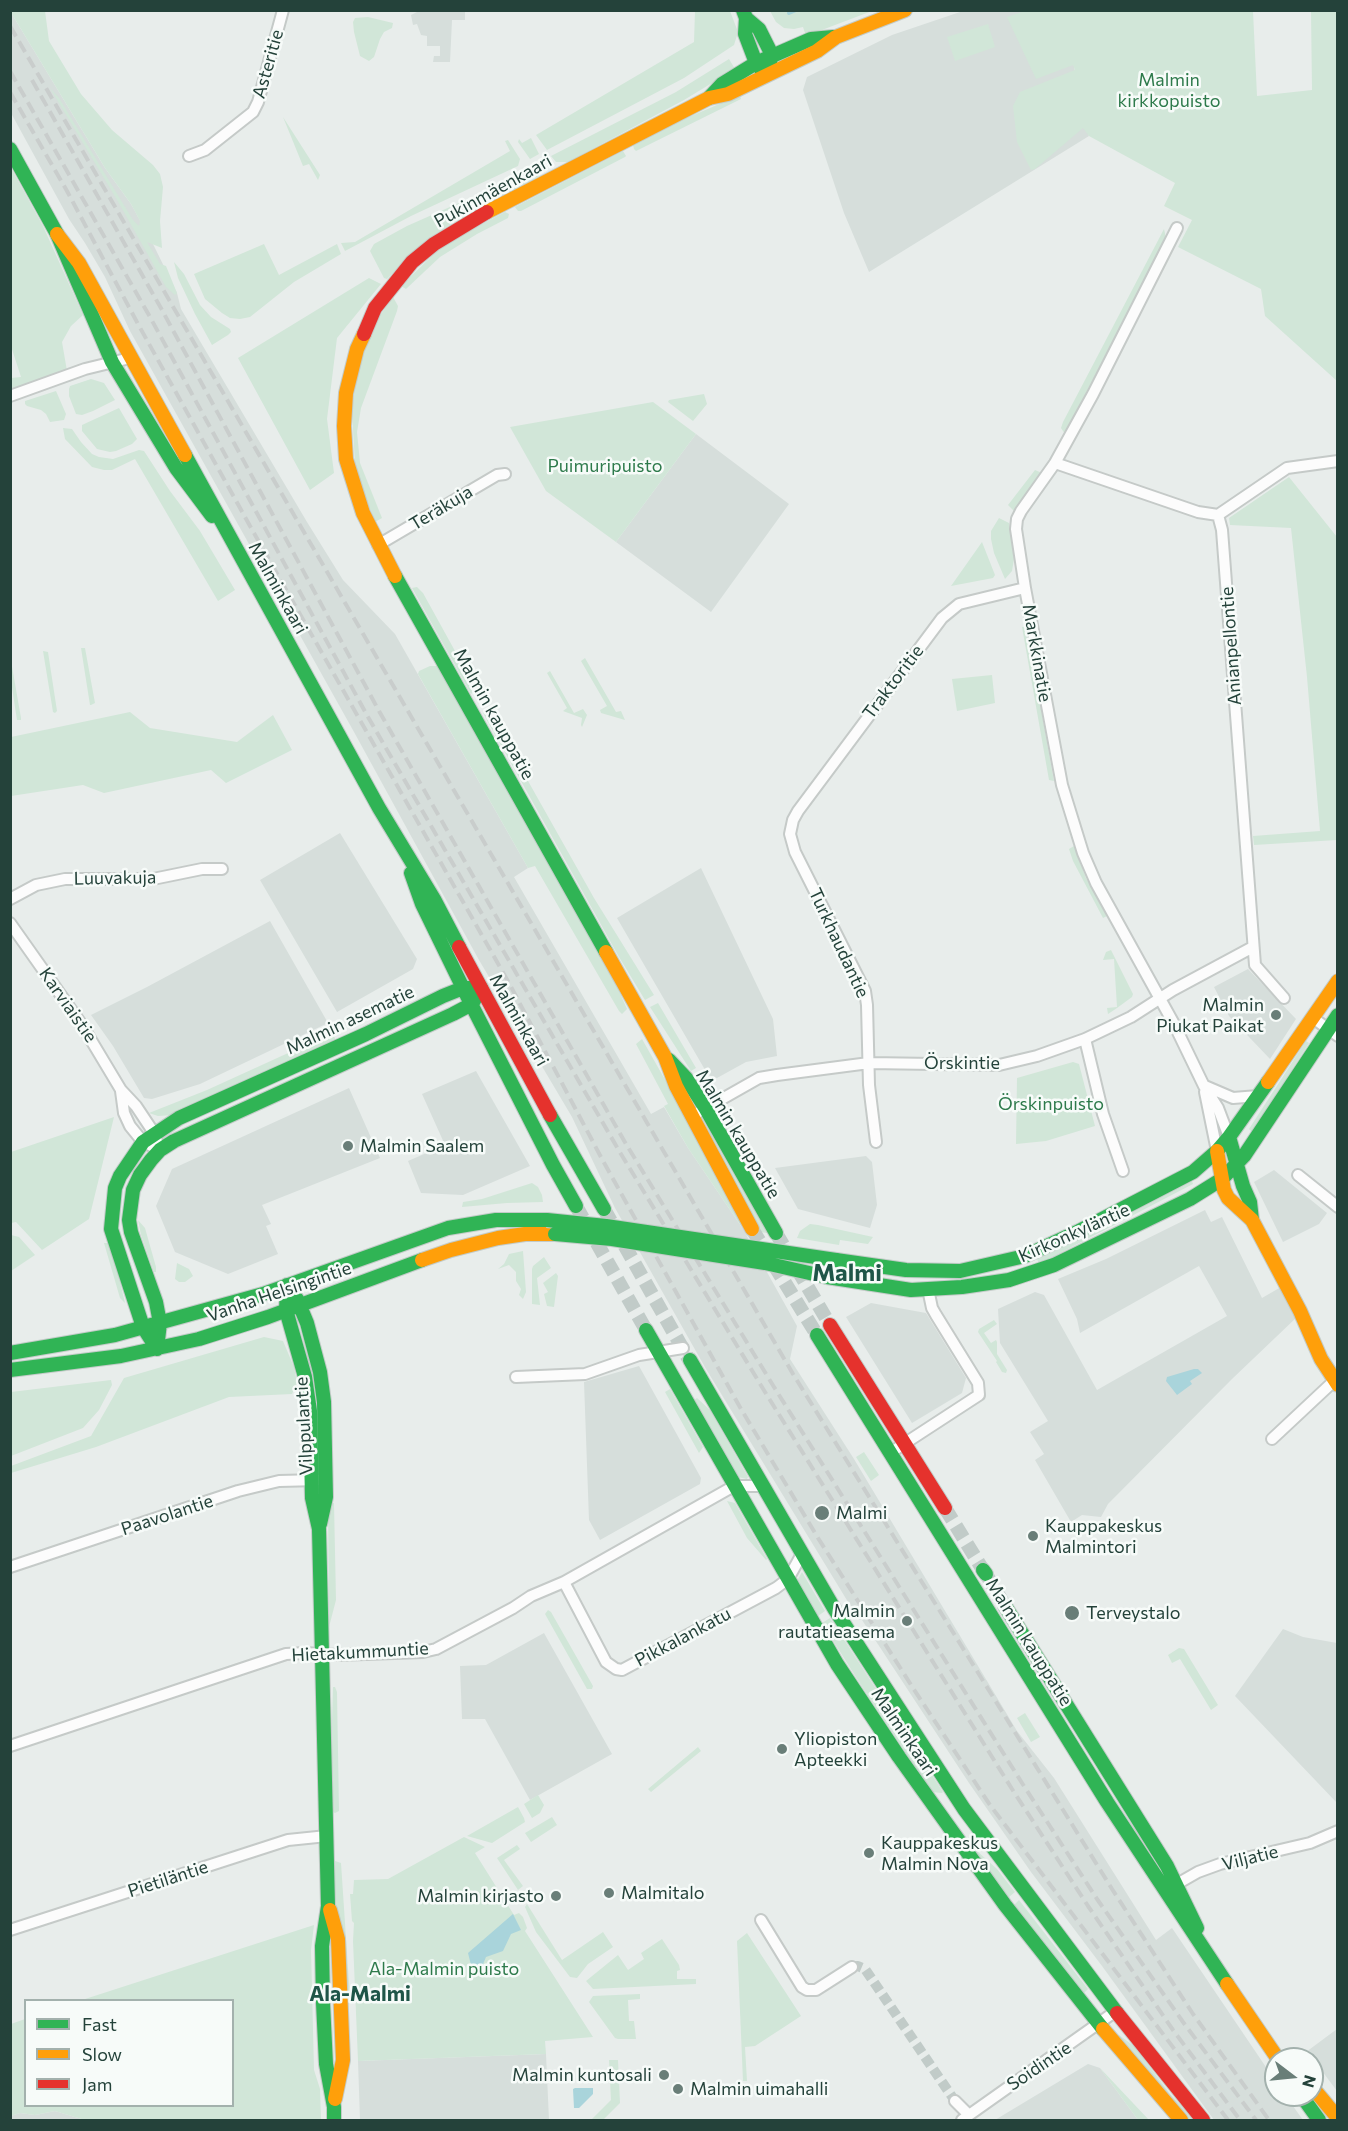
<!DOCTYPE html>
<html>
<head>
<meta charset="utf-8">
<style>
	body { margin:0 }
	#map { position:relative; width:1348px; height:2131px; overflow:hidden; background:#e8edeb; font-family:Commissioner,sans-serif }
	canvas { display:block }
	.frame { position:absolute; inset:0; border:12px solid #24423a; pointer-events:none }
	.legend { position:absolute; left:24px; top:1999px; width:210px; height:108px; box-sizing:border-box; background:#f7fbf9; border:2px solid #a3b1ad; margin:0; padding:8px 10px; list-style:none; font-size:18px; color:#24423a }
	.legend li { display:flex; align-items:center; gap:12px; height:30px }
	.legend b { width:30px; border:2px solid #a3b1ad }
	.north { position:absolute; left:1264px; top:2047px; width:60px; height:60px; box-sizing:border-box; background:#f7fbf9; border:2px solid #a3b1ad; border-radius:50%; rotate:106deg; font-size:16px; font-weight:700; line-height:24px; text-align:center; color:#24423a }
	.north::after { content:''; display:block; margin:auto; width:21px; height:27px; background:#697e78; clip-path:polygon(50% 0,100% 100%,50% 72%,0 100%) }
</style>
</head>
<body>
<div id="map">
<canvas width="1348" height="2131"></canvas>
<div class="frame"></div>
<ul class="legend">
<li><b style="height:8px;background:#30b455"></b>Fast</li>
<li><b style="height:8px;background:#ff9f0a"></b>Slow</li>
<li><b style="height:8px;background:#e5322d"></b>Jam</li>
</ul>
<div class="north">N</div>
</div>
<script>
const context = document.querySelector('canvas').getContext('2d');
context.lineJoin = 'round';
function fill(path, color) {
  context.fillStyle = color;
  context.fill(path, 'evenodd');
}
function toPath(rows) {
  const path = new Path2D();
  for (const r of rows) {
    path.moveTo(r[0], r[1]);
    for (let i = 2; i < r.length; i += 2) path.lineTo(r[i], r[i + 1]);
  }
  return path;
}
function stroke(path, color, width, dash) {
  context.strokeStyle = color;
  context.lineWidth = width;
  context.lineCap = dash ? 'butt' : 'round';
  context.setLineDash(dash || []);
  context.stroke(path);
}
function label(font, color, halo, rows, align = 'center') {
  context.font = font + ' Commissioner,sans-serif';
  context.lineWidth = 5;
  context.setLineDash([]);
  context.textBaseline = 'middle';
  context.strokeStyle = halo;
  context.fillStyle = color;
  for (const [text, x, y, turn = 0] of rows) {
    context.save();
    context.translate(x, y);
    context.rotate((+turn || 0) * Math.PI / 180);
    context.textAlign = isNaN(turn) ? turn : align;
    if (halo) context.strokeText(text, 0, 0);
    context.fillText(text, 0, 0);
    context.restore();
  }
}
const built = toPath([
	[10,11,105,168,131,204,154,246,177,293,181,309,307,522,343,580,395,634,528,868,514,877,651,1114,664,1107,688,1148,743,1229,797,1326,790,1359,854,1459,1017,1731,1054,1778,1156,1940,1172,1928,1276,2082,1276,2095,1285,2095,1303,2120,1214,2120,1102,1966,1031,1872,969,1783,862,1620,859,1620,706,1369,615,1208,572,1117,479,960,354,732,130,331,105,277,85,243,69,219,11,113],
	[419,11,465,11,465,20,452,20,450,62,433,62,434,56,440,56,440,46,427,46,427,36,421,35,417,24,413,25,411,15],
	[963,11,1062,11,1089,136,869,272,844,213,803,90,807,77,892,35],
	[696,434,789,504,711,612,616,542],
	[340,833,417,959,413,969,337,1012,260,880],
	[701,868,773,1019,777,1056,746,1062,717,1078,708,1075,617,918],
	[270,921,328,1023,200,1084,152,1099,144,1098,113,1046,91,1015,147,987],
	[1248,969,1296,1019,1270,1059,1229,1016,1214,987],
	[476,1071,530,1166,463,1195,421,1193,408,1161,445,1145,422,1094],
	[349,1088,380,1158,262,1205,271,1224,266,1226,278,1254,228,1274,175,1252,156,1206,172,1169],
	[866,1156,872,1162,877,1205,870,1228,798,1209,775,1168],
	[1274,1170,1327,1213,1319,1224,1283,1242,1254,1182],
	[1205,1210,1211,1222,1222,1217,1262,1298,1281,1287,1297,1317,1232,1379,1108,1504,1101,1517,1082,1515,1071,1522,1035,1460,1044,1454,1030,1432,1048,1421,1000,1343,998,1309,1035,1292,1044,1295,1097,1390,1227,1316,1199,1266,1080,1333,1077,1319,1058,1279,1106,1259],
	[871,1303,926,1313,966,1378,962,1393,912,1423,846,1317],
	[639,1366,701,1478,700,1484,600,1540,589,1520,584,1382],
	[1283,1629,1303,1637,1337,1643,1337,1803,1235,1696],
	[544,1633,612,1754,530,1800,485,1719,462,1719,460,1666,486,1665],
	[1337,2029,1337,2091,1313,2059,1306,2059,1302,2055],
	[546,2054,549,2120,360,2120,358,2061],
	[1088,2064,1100,2068,1138,2120,995,2120],
	[55,2111,85,2120,11,2120,11,2116,20,2113,35,2115]
]);
const green = toPath([
	[10,11,45,11,49,41,81,94,112,130,153,165,160,174,163,187,160,221,162,248,147,242,160,264,166,266,177,293,175,295,166,287,120,205,50,88,59,98,133,220,139,226,140,221,131,204,105,168],
	[695,11,730,11,738,32,734,45,684,78,547,150,536,135,694,42],
	[770,11,872,11,806,36,803,27,794,29,784,28,776,22],
	[1025,11,1253,11,1257,96,1312,90,1311,11,1337,11,1337,381,1265,316,1261,289,1178,247,1192,220,1164,206,1175,183,1089,136,1083,128,1035,169,1031,170,1017,142,1013,106,1020,92,1075,70,1073,65,1036,79,1007,17],
	[368,17,393,23,392,28,384,32,380,39,374,57,369,61,360,56,354,32,353,22,355,18],
	[988,24,995,47,955,61,947,37],
	[729,59,735,69,684,100,568,162,556,162,551,156,676,92],
	[740,95,741,99,636,151,634,149,633,145,682,120],
	[283,117,320,175,318,180,309,164,303,166],
	[531,138,539,154,530,159,518,142,519,139,522,143],
	[508,140,520,159,518,166,411,216,345,251,341,243,355,242,510,151,505,141],
	[623,151,626,156,625,157,521,211,518,211,515,207],
	[535,165,540,172,539,176,451,224,424,242,387,279,384,278,370,251,374,244,407,226,477,195],
	[10,166,43,226,83,315,71,326,62,342,67,371,11,389,11,378,21,377,10,343],
	[505,212,509,214,508,218,477,234,440,257,406,289,401,286,437,251,454,239],
	[1164,229,1166,238,1065,434,1061,428,1063,422],
	[264,244,279,275,337,244,341,254,294,282,250,317,240,319,230,318,222,313,205,299,194,274],
	[174,262,184,274,200,305,211,317,230,329,231,332,228,335,212,345,195,314,178,278],
	[369,278,381,284,337,338,327,419,334,473,310,490,238,358],
	[393,297,398,306,397,311,361,408,357,432,360,463,382,518,375,522,361,485,355,464,352,412,355,384,364,349,379,317],
	[91,379,104,383,115,400,93,411,82,415,76,414,69,396,69,389,70,386],
	[56,391,66,414,64,420,50,422,46,414,41,410,27,406,25,404,25,401],
	[704,394,707,404,693,421,668,402,669,400],
	[653,402,696,434,616,542,546,491,510,427],
	[119,408,137,439,132,444,116,451,110,452,97,449,82,431,82,425],
	[63,428,72,429,81,442,92,454,99,457,113,459,139,450,144,451,170,491,200,531,235,590,218,601,135,459,112,470,104,470,92,467,65,439],
	[1035,470,1042,473,1014,511,1008,505],
	[1289,477,1337,537,1337,840,1254,845,1253,836,1320,831,1307,677,1291,528,1230,525,1229,518],
	[999,518,1009,523,1014,559,1012,571,1005,579,994,553,991,539,991,531],
	[982,542,995,575,993,578,951,586],
	[417,587,423,593,476,689,471,694,412,588],
	[1026,626,1054,781,1049,780,1022,627],
	[81,648,85,648,95,703,91,705,90,705],
	[43,651,48,652,57,711,55,713,53,712],
	[10,655,21,718,21,720,17,720,11,681],
	[585,658,616,712,621,711,625,720,601,713,600,710,607,706,581,661],
	[430,666,437,666,615,982,627,1009,622,1014,619,1011,535,866,528,868,418,674,419,671],
	[550,671,574,713,583,709,587,715,582,727,581,725,582,718,563,711,567,708,547,673],
	[992,675,995,703,957,711,952,679],
	[485,710,488,710,594,898,654,995,645,1000,619,957,483,713],
	[130,712,150,728,237,742,273,715,292,750,226,783,211,770,104,793,83,785,11,796,11,737],
	[1074,846,1086,878,1107,916,1103,918,1073,861,1069,849],
	[1111,950,1133,994,1132,997,1117,1008,1108,1014,1107,1008,1117,1007,1114,959,1103,960,1106,952],
	[658,1003,696,1068,691,1071,650,1007],
	[332,1033,336,1040,173,1115,158,1116,149,1113,207,1090],
	[642,1039,750,1230,741,1226,688,1148,664,1106,668,1104,636,1044],
	[1306,1041,1309,1043,1252,1132,1249,1129],
	[1073,1062,1079,1064,1095,1126,1046,1141,1016,1144,1017,1078],
	[114,1117,89,1219,42,1250,16,1222,11,1223,11,1152],
	[708,1126,772,1234,761,1232,714,1150,709,1138],
	[1192,1181,1193,1184,1039,1264,1037,1259],
	[532,1183,538,1187,542,1195,543,1202,507,1203,462,1207,463,1202,482,1199],
	[138,1220,145,1228,156,1267,156,1272,154,1272,141,1235],
	[810,1224,818,1225,873,1237,868,1244,840,1240,839,1245,797,1238,800,1231],
	[11,1235,19,1237,35,1255,11,1271],
	[104,1243,108,1243,119,1278,125,1303,120,1298],
	[523,1251,526,1292,523,1299,519,1295,521,1289,516,1281,516,1272,509,1265,498,1269,504,1264,509,1254],
	[544,1257,551,1268,537,1278,540,1305,532,1304,532,1269,533,1266],
	[177,1263,189,1269,193,1276,185,1282,179,1282,175,1279],
	[556,1273,558,1276,554,1307,547,1306,544,1294,548,1292,543,1283],
	[994,1320,997,1324,984,1333,991,1343,996,1340,997,1342,997,1354,1007,1370,1006,1373,1002,1372,996,1362,997,1361,978,1332,979,1329],
	[264,1337,283,1341,294,1367,297,1383,292,1394,229,1397,96,1447,11,1473,11,1466,91,1436,124,1378],
	[111,1380,112,1385,99,1410,83,1428,11,1456,11,1392],
	[670,1389,703,1447,699,1453,665,1392],
	[697,1398,710,1410,748,1477,747,1479,738,1477,694,1400],
	[864,1452,879,1475,871,1481,856,1457],
	[328,1501,334,1503,336,1600,329,1627],
	[727,1501,735,1503,767,1559,766,1560,747,1538],
	[802,1572,825,1611,818,1616,797,1581],
	[548,1610,551,1612,593,1686,592,1689,587,1689,545,1614],
	[830,1618,943,1792,942,1793,932,1792,859,1682,822,1623],
	[1179,1648,1184,1649,1218,1705,1211,1710,1180,1659,1172,1663,1168,1655],
	[333,1687,335,1687,337,1692,339,1811,335,1813,333,1812,331,1753],
	[1025,1713,1040,1737,1031,1742,1017,1718],
	[698,1747,701,1751,651,1792,648,1789],
	[538,1795,544,1805,540,1813,532,1818,524,1804],
	[518,1807,524,1818,525,1822,492,1843,467,1836],
	[552,1817,557,1825,531,1842,525,1833],
	[464,1837,485,1847,475,1853,514,1915,519,1913,523,1917,527,1928,525,1931,593,2037,545,2041,546,2054,358,2061,353,1941,354,1923,352,1921,350,1894,353,1894,354,1880,388,1879],
	[517,1845,520,1849,504,1860,523,1886,518,1890,497,1858],
	[976,1850,997,1869,1015,1892,1009,1897,974,1851],
	[335,1861,341,1863,350,1998,344,1999,342,1939,335,1902],
	[1019,1900,1088,1989,1081,1996,1014,1905],
	[527,1904,562,1960,603,1932,613,1947,588,1964,577,1978,570,1977,536,1932,525,1907],
	[314,1925,311,1950,314,2070,320,2089,321,2120,85,2120,55,2111,35,2115,20,2113,11,2116,11,2024,25,2019,26,2106,232,2106,232,2000,82,2000],
	[747,1933,801,2016,755,2046,745,2047,747,2081,743,2081,737,1941],
	[662,1939,679,1965,680,1970,677,1971,677,1979,696,1979,696,1984,593,1989,586,1981,618,1955,628,1970,644,1959,641,1953],
	[640,1994,640,1999,628,2000,629,2021,634,2021,636,2039,618,2039,615,2038,589,2002,593,1996],
	[1119,2035,1134,2046,1171,2095,1196,2120,1189,2120,1185,2116,1118,2036],
	[609,2060,618,2060,620,2103,603,2120,591,2120,611,2100],
	[1100,2068,1149,2120,1138,2120]
]);
const water = toPath([
	[1194,1369,1198,1369,1202,1373,1190,1381,1192,1384,1177,1395,1166,1381,1167,1377],
	[513,1914,521,1930,511,1934,503,1951,486,1957,481,1969,472,1969,468,1953],
	[575,2088,593,2088,593,2094,579,2108,574,2108,573,2089]
]);
const stream = toPath([
	[789,13,796,10]
]);
const streetTunnel = toPath([
	[852,1967,858,1966,865,1969,955,2101]
]);
const secondaryTunnel = toPath([
	[576,1206,646,1330],
	[604,1209,688,1358],
	[752,1229,817,1335],
	[776,1233,830,1325],
	[945,1508,983,1570],
	[986,1574,1005,1606]
]);
const street = toPath([
	[189,156,205,150,253,112,258,102,283,10],
	[1177,228,1093,394,1055,463,1021,511,1017,519,1016,529,1025,588,1062,785,1083,853,1096,883,1174,1024,1204,1086,1218,1108,1229,1137],
	[10,396,85,369,130,358],
	[1055,463,1198,512,1218,515,1222,530,1255,965,1284,998],
	[1218,515,1287,468,1338,461],
	[378,545,497,475,505,474],
	[10,899,36,885,65,879,153,879,202,869,222,869],
	[10,923,82,1025,121,1090,136,1106,154,1133,160,1150],
	[1313,1018,1338,1036],
	[1085,1039,1103,1114,1123,1171],
	[1205,1086,1233,1098,1258,1096],
	[121,1091,124,1113,130,1126,143,1142,160,1150],
	[1205,1092,1217,1151],
	[692,1116,759,1078,777,1075,869,1063,999,1065,1037,1056,1085,1039,1131,1017,1173,990,1253,947],
	[876,1142,869,1085,867,1005,865,991,795,852,790,834,793,820,798,811,942,618,959,604,1025,588],
	[1298,1175,1338,1207],
	[516,1377,585,1374,639,1355,683,1348],
	[1272,1439,1334,1381],
	[890,1453,979,1395,978,1383,936,1315,932,1308,928,1289],
	[10,1567,238,1491,279,1481,319,1480],
	[564,1582,606,1662,616,1669,622,1670,776,1588,788,1579,802,1554],
	[10,1746,286,1654,305,1653,337,1655,423,1652,436,1649,513,1608,531,1596,564,1582,734,1486,762,1486],
	[1170,1888,1198,1872,1220,1864,1310,1843,1338,1831],
	[761,1920,802,1987,807,1990,816,1990,852,1967],
	[10,1930,288,1840,327,1836],
	[955,2101,969,2115],
	[962,2120,1116,2011]
]);
const fast = toPath([
	[743,10,746,18,745,34,756,63,761,69],
	[746,18,759,29,772,55,770,62],
	[709,98,722,84,756,63,811,39,833,37],
	[10,149,57,234,112,362,176,468,212,516],
	[185,455,379,808,434,899,459,947],
	[395,576,606,952],
	[411,873,422,904,463,988,553,1165,576,1206],
	[669,1060,686,1078,706,1109,776,1233],
	[550,1115,604,1209],
	[1229,1137,1243,1186,1250,1202,1252,1220],
	[836,1260,906,1270,960,1271,1025,1256,1079,1231,1193,1172,1217,1151,1229,1137,1268,1082],
	[827,1277,911,1290,962,1287,1009,1280,1054,1265,1190,1199,1222,1179,1244,1156,1338,1015],
	[287,1285,286,1310,305,1377,310,1411,312,1498,319,1529,328,1906,322,1946,323,2003,326,2064,334,2107,334,2120],
	[297,1299,307,1323,320,1372,324,1402,326,1497,320,1524],
	[646,1330,837,1664,899,1757,1005,1905,1103,2029],
	[817,1335,1107,1802,1227,1984],
	[157,1349,143,1327,111,1229,115,1188,120,1176,143,1142,179,1118,366,1034,443,996,463,988,481,988],
	[157,1349,160,1323,156,1302,131,1232,129,1220,133,1190,140,1175,151,1160,160,1150,174,1141,453,1014,472,1004,481,988],
	[10,1353,115,1335,263,1294,448,1228,496,1220,547,1220],
	[690,1360,835,1610,964,1809,1117,2013],
	[10,1370,121,1356,199,1339,268,1317,422,1260],
	[983,1570,986,1574],
	[1005,1606,1167,1866,1197,1928],
	[1301,2095,1319,2120]
]);
const slow = toPath([
	[487,212,709,98,728,94,817,51,836,37,905,10],
	[57,234,79,263,185,455],
	[364,334,357,349,346,393,344,426,346,459,363,513,395,576],
	[606,952,665,1057,676,1086,752,1229],
	[1268,1082,1338,981],
	[1217,1151,1224,1190,1228,1198,1252,1220,1300,1311,1321,1359,1338,1385],
	[422,1260,451,1250,498,1238,525,1234,555,1234],
	[330,1910,338,1939,343,2060,335,2099],
	[1227,1984,1278,2059],
	[1103,2029,1181,2120],
	[1312,2087,1338,2118]
]);
const jam = toPath([
	[364,334,375,308,412,262,434,244,487,212],
	[459,947,550,1115],
	[830,1325,945,1508],
	[1117,2013,1203,2120]
]);
const rail = toPath([
	[10,26,793,1374,1112,1889,1193,2014,1269,2120],
	[10,71,150,317,368,717,618,1149,765,1392,1012,1789,1088,1906,1173,2030,1240,2120],
	[32,80,162,310,379,711,626,1144,774,1387,1022,1783,1097,1899,1183,2022,1256,2120],
	[10,92,67,191,138,324,250,526,509,983,602,1159,741,1409,818,1538,913,1688,990,1805,1228,2120]
]);
const fastBridge = toPath([
	[547,1220,606,1226,836,1260],
	[555,1234,612,1239,765,1263,827,1277]
]);
const markers = [
	[1276,1015,6,"#697e78"],
	[348,1146,6,"#697e78"],
	[822,1513,8,"#697e78"],
	[1033,1536,6,"#697e78"],
	[1072,1613,8,"#697e78"],
	[907,1621,6,"#697e78"],
	[782,1749,6,"#697e78"],
	[869,1853,6,"#697e78"],
	[609,1893,6,"#697e78"],
	[556,1896,6,"#697e78"],
	[664,2075,6,"#697e78"],
	[678,2089,6,"#697e78"]
];
const streetNames = [
	["Asteritie",268,64,-74],
	["Pukinmäenkaari",493,191,-29],
	["Teräkuja",441,508,-31],
	["Malminkaari",278,588,61],
	["Anianpellontie",1231,646,-94],
	["Markkinatie",1037,653,80],
	["Traktoritie",893,682,-53],
	["Malmin kauppatie",494,714,61],
	["Luuvakuja",115,878,-1],
	["Turkhaudantie",839,943,65],
	["Karviaistie",68,1005,55],
	["Malmin asematie",350,1020,-25],
	["Malminkaari",519,1020,61],
	["Örskintie",962,1063],
	["Malmin kauppatie",738,1134,59],
	["Kirkonkyläntie",1074,1233,-24],
	["Vanha Helsingintie",279,1292,-19],
	["Vilppulantie",304,1426,-93],
	["Paavolantie",167,1515,-18],
	["Pikkalankatu",683,1637,-28],
	["Malmin kauppatie",1029,1642,58],
	["Hietakummuntie",360,1652,-3],
	["Malminkaari",904,1732,56],
	["Viljatie",1250,1858,-14],
	["Pietiläntie",168,1879,-18],
	["Soidintie",1039,2066,-34]
];
const parkNames = [
	["Malmin",1169,80],
	["kirkkopuisto",1169,101],
	["Puimuripuisto",605,466],
	["Örskinpuisto",1051,1104],
	["Ala-Malmin puisto",444,1969]
];
const poiNames = [
	["Malmin",1264,1005,"right"],
	["Piukat Paikat",1264,1026,"right"],
	["Malmin Saalem",360,1146],
	["Malmi",836,1513],
	["Kauppakeskus",1045,1526],
	["Malmintori",1045,1547],
	["Malmin",895,1611,"right"],
	["rautatieasema",895,1632,"right"],
	["Terveystalo",1086,1613],
	["Yliopiston",794,1739],
	["Apteekki",794,1760],
	["Kauppakeskus",881,1843],
	["Malmin Nova",881,1864],
	["Malmitalo",621,1893],
	["Malmin kirjasto",544,1896,"right"],
	["Malmin kuntosali",652,2075,"right"],
	["Malmin uimahalli",690,2089]
];
const quarterNames = [
	["Ala-Malmi",360,1994]
];
const districtNames = [
	["Malmi",847,1273]
];
fill(built, '#d6dedb');
fill(green, '#d1e6d8');
fill(water, '#a9d4db');
stroke(stream, '#a9d4db', 4);
stroke(streetTunnel, '#c1cbc8', 10, [10, 5]);
stroke(secondaryTunnel, '#c1cbc8', 14, [14, 7]);
stroke(street, '#c5cac8', 14);
stroke(fast, '#c3cbc8', 16);
stroke(slow, '#c3cbc8', 16);
stroke(jam, '#c3cbc8', 16);
stroke(street, '#fcfcfc', 10);
stroke(fast, '#30b455', 14);
stroke(slow, '#ff9f0a', 14);
stroke(jam, '#e5322d', 14);
stroke(rail, '#c9cdcc', 4, [12, 6]);
stroke(fastBridge, '#c3cbc8', 16, []);
stroke(fastBridge, '#30b455', 14);
for (const [x, y, r, color] of markers) {
  const dot = new Path2D();
  dot.arc(x, y, r, 0, 2 * Math.PI);
  context.fillStyle = color;
  context.fill(dot);
  stroke(dot, '#f7fbf9', 2);
}
label('18px', '#24423a', '#f7fbf9', streetNames);
label('18px', '#2d7a4b', '#f7fbf9', parkNames);
label('18px', '#24423a', '#f7fbf9', poiNames, 'left');
label('bold 21px', '#1f5548', '#f7fbf9', quarterNames);
label('bold 24px', '#1f5548', '#f7fbf9', districtNames);
</script>
</body>
</html>
